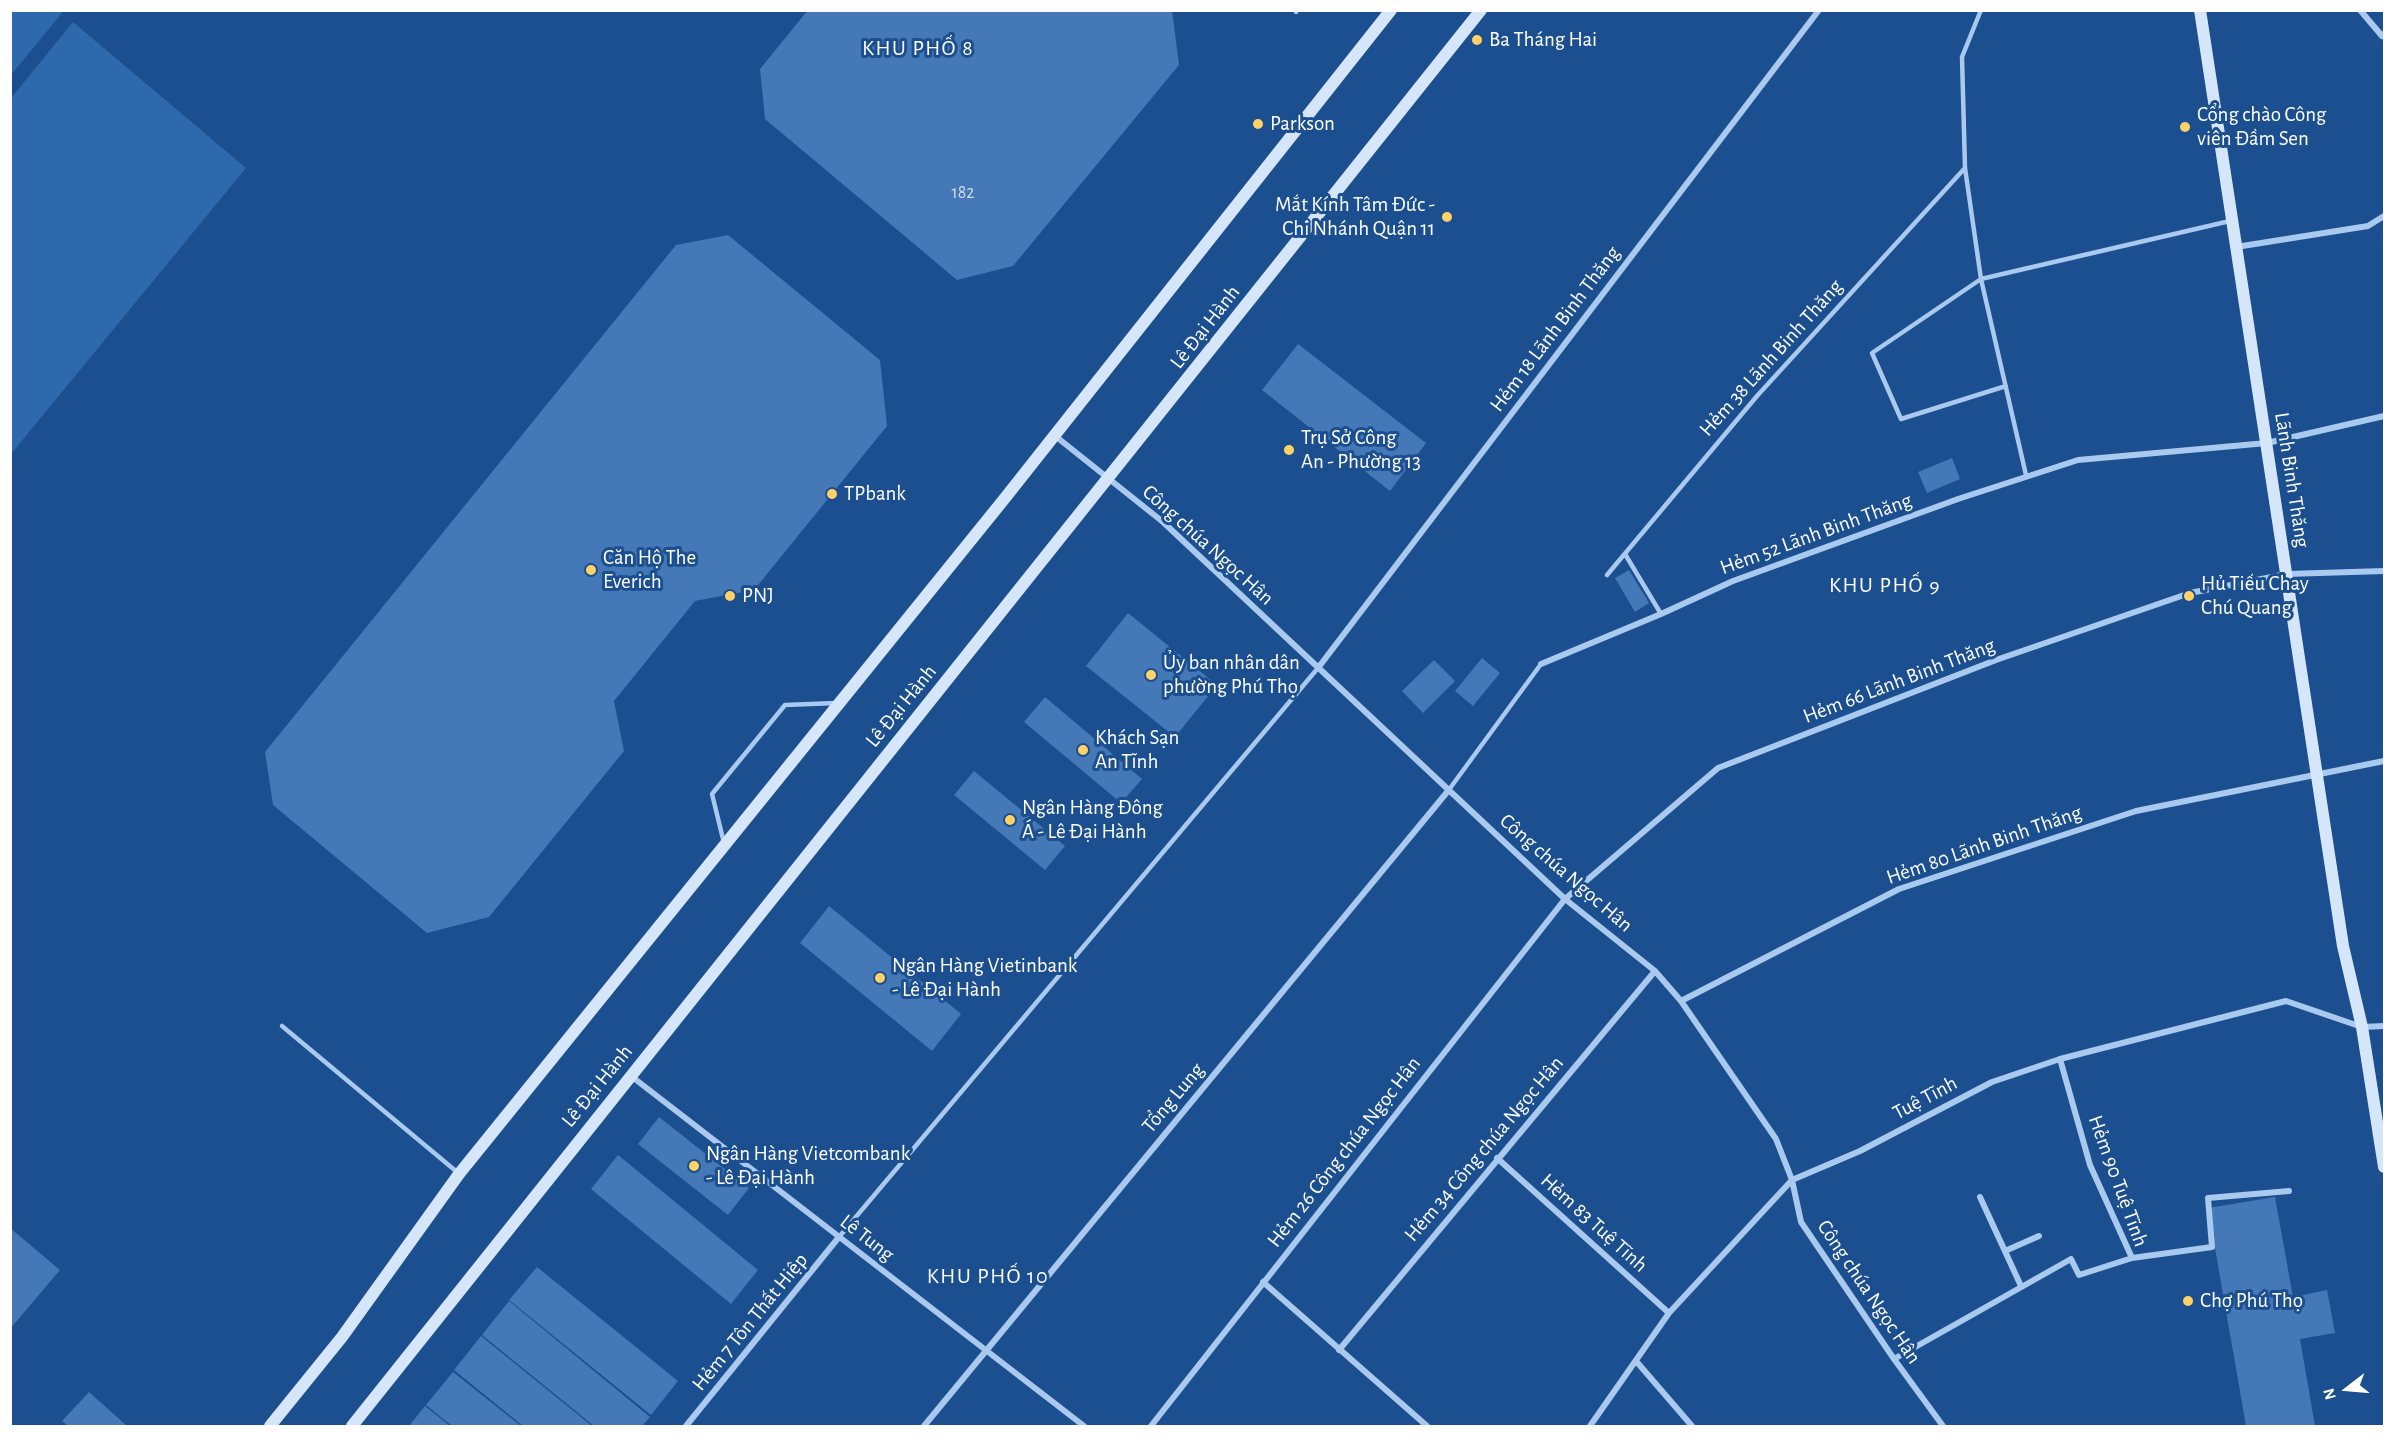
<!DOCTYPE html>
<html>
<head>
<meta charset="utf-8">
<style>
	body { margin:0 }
	#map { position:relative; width:2395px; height:1437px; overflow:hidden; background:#1b4f8f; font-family:"Alegreya Sans",sans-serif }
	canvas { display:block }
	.frame { position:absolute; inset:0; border:12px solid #fff; pointer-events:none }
	.north { position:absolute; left:2317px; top:1359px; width:60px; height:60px; -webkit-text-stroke:4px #1b4f8f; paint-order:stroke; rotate:254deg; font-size:16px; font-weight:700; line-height:24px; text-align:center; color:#fff }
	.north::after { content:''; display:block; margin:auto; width:21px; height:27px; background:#fff; clip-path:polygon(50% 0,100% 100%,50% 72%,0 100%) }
</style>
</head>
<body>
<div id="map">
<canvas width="2395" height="1437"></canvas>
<div class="frame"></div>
<div class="north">N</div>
</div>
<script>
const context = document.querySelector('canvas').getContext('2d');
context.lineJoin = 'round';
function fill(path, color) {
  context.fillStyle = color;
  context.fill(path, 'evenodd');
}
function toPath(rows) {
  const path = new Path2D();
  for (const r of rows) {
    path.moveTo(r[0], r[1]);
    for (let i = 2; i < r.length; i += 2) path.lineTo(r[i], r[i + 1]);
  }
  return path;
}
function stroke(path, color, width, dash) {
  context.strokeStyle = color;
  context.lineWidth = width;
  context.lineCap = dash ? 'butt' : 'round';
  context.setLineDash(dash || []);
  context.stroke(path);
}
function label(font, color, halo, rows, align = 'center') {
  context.font = font + ' "Alegreya Sans",sans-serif';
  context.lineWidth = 6;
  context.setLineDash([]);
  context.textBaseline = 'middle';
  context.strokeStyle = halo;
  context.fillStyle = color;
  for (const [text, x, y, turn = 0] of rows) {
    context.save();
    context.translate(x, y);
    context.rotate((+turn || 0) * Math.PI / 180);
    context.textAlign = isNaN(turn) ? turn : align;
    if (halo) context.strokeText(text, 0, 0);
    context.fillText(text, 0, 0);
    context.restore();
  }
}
const green = toPath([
	[11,10,60,10,62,13,11,75],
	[73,22,246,168,11,454,11,98]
]);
const building = toPath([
	[808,10,1172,10,1179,65,1013,266,957,280,765,119,760,69],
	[728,235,880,360,887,426,754,590,695,601,614,701,624,751,489,917,427,933,273,805,265,752,676,245],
	[1298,344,1426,443,1390,491,1262,390],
	[1952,458,1960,479,1927,493,1918,472],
	[1629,570,1649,603,1635,612,1615,578],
	[1128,613,1217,685,1175,737,1086,666],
	[1482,658,1500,673,1473,706,1455,691],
	[1434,660,1455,681,1423,713,1402,691],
	[1045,697,1142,779,1121,803,1024,722],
	[974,771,1065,846,1045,870,954,795],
	[829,906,961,1014,932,1051,800,943],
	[659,1117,749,1188,728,1215,638,1144],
	[618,1155,758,1270,731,1304,591,1189],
	[2275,1197,2293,1297,2327,1290,2335,1333,2300,1339,2315,1426,2246,1426,2208,1208],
	[10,1228,60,1270,10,1329],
	[537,1267,678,1381,651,1415,509,1300],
	[509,1301,650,1417,642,1426,594,1426,482,1335],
	[481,1336,592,1426,523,1426,454,1370],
	[453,1372,521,1426,452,1426,426,1405],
	[89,1392,127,1426,68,1426,62,1421],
	[425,1406,450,1426,409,1426]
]);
const lane = toPath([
	[1981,10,1962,57,1965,168,1981,279,2026,475],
	[1296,12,1297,10],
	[2006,386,1901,419,1872,353,1981,279,2230,221],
	[1625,554,1661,614],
	[1607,575,1757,396,1965,168],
	[1448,791,1541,664],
	[724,843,712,794,785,705,836,703],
	[282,1026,457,1172],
	[839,1237,1318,668]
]);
const street = toPath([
	[2360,10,2382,36,2384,34],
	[2236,247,2368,226,2384,216],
	[1054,435,1163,522,1565,899,1655,971,1681,1001,1776,1139,1792,1180,1801,1222,1894,1359,1943,1426],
	[1541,664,1661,614,1733,581,1958,499,2078,460,2267,443,2384,416],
	[1318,668,1819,10],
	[1681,1001,1899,889,2136,811,2384,761],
	[631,1076,1084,1426],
	[1497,1158,1669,1313],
	[1980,1197,2021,1286],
	[2005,1251,2039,1236],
	[2132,1258,2212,1247,2208,1198,2289,1191],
	[1263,1282,1427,1426],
	[1339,1350,1655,971],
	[1894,1359,2071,1259,2079,1275,2132,1258,2090,1165,2060,1059],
	[1636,1361,1692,1426],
	[686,1426,839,1237],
	[924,1426,1448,791],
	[1151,1426,1565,899,1718,768,1996,660,2190,593,2287,574,2384,571],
	[1590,1426,1669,1313,1792,1180,1860,1151,1992,1082,2060,1059,2286,1001,2362,1027,2384,1026]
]);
const secondary = toPath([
	[2200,10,2343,946,2362,1027,2384,1167],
	[270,1426,342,1337,459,1174,1005,498,1391,10],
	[352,1426,1481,10]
]);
const markers = [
	[1477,40,6,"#ffd166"],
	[1258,124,6,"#ffd166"],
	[2185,127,6,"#ffd166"],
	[1447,217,6,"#ffd166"],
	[1289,450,6,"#ffd166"],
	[832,494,6,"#ffd166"],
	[591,570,6,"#ffd166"],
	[730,596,6,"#ffd166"],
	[2189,596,6,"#ffd166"],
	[1151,675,6,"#ffd166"],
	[1083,750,6,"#ffd166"],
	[1010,820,6,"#ffd166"],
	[880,978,6,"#ffd166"],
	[694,1166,6,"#ffd166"],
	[2188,1301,6,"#ffd166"]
];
const numberNames = [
	["182",963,193]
];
const poiNames = [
	["Ba Tháng Hai",1489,40],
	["Cổng chào Công",2197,115],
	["viên Đầm Sen",2197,139],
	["Parkson",1270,124],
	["Mắt Kính Tâm Đức -",1435,205,"right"],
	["Chi Nhánh Quận 11",1435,229,"right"],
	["Trụ Sở Công",1301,438],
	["An - Phường 13",1301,462],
	["TPbank",844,494],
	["Căn Hộ The",603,558],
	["Everich",603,582],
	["Hủ Tiếu Chay",2201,584],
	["Chú Quang",2201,608],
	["PNJ",742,596],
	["Ủy ban nhân dân",1163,663],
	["phường Phú Thọ",1163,687],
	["Khách Sạn",1095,738],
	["An Tĩnh",1095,762],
	["Ngân Hàng Đông",1022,808],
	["Á - Lê Đại Hành",1022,832],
	["Ngân Hàng Vietinbank",892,966],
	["- Lê Đại Hành",892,990],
	["Ngân Hàng Vietcombank",706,1154],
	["- Lê Đại Hành",706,1178],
	["Chợ Phú Thọ",2200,1301]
];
const streetNames = [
	["Lê Đại Hành",1205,327,-52],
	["Hẻm 18 Lãnh Binh Thăng",1555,329,-53],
	["Hẻm 38 Lãnh Binh Thăng",1771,358,-48],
	["Lãnh Binh Thăng",2292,480,81],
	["Hẻm 52 Lãnh Binh Thăng",1816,534,-20],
	["Công chúa Ngọc Hân",1208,545,42],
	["Hẻm 66 Lãnh Binh Thăng",1899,681,-21],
	["Lê Đại Hành",901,706,-51],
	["Hẻm 80 Lãnh Binh Thăng",1984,845,-19],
	["Công chúa Ngọc Hân",1566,873,41],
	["Lê Đại Hành",597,1086,-51],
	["Tổng Lung",1173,1098,-50],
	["Tuệ Tĩnh",1925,1098,-28],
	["Hẻm 34 Công chúa Ngọc Hân",1484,1149,-50],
	["Hẻm 26 Công chúa Ngọc Hân",1344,1152,-52],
	["Hẻm 90 Tuệ Tĩnh",2118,1181,70],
	["Hẻm 83 Tuệ Tĩnh",1594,1223,42],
	["Lê Tung",867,1238,38],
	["Công chúa Ngọc Hân",1869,1292,56],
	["Hẻm 7 Tôn Thất Hiệp",750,1322,-51]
];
const neighbourhoodNames = [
	["KHU PHỐ 8",918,48],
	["KHU PHỐ 9",1885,585],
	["KHU PHỐ 10",988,1276]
];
fill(green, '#2e69ad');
fill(building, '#4478b7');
stroke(lane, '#a9c9ee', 4.5);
stroke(street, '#a9c9ee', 6);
stroke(secondary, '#d6e6fa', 12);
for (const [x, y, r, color] of markers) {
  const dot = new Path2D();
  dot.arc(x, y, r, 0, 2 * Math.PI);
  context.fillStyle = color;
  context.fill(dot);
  stroke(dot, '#1b4f8f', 2);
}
label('18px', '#d0dded', null, numberNames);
label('21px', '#fff', '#1b4f8f', poiNames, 'left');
label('21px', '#fff', '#1b4f8f', streetNames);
context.letterSpacing = '1.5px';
label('22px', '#fff', '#1b4f8f', neighbourhoodNames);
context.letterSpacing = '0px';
</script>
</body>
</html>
